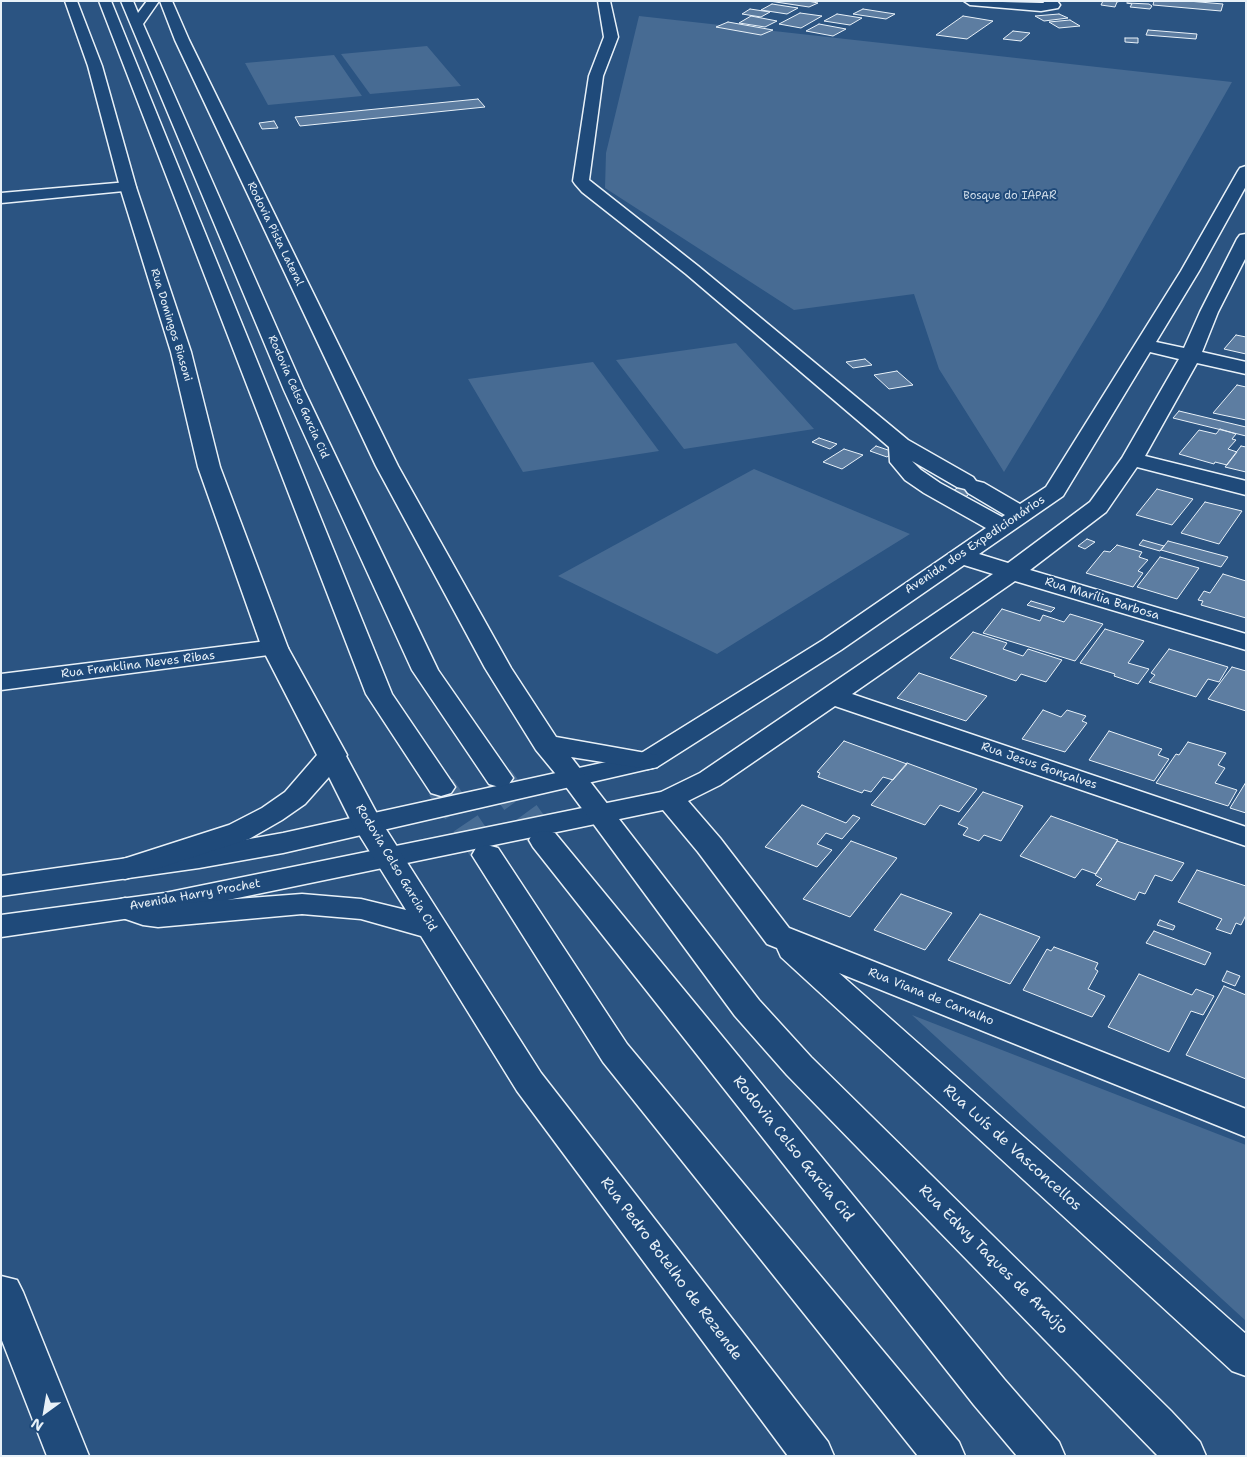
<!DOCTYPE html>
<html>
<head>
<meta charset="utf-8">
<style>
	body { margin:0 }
	#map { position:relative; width:1247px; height:1457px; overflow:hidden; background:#2b5482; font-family:"Shantell Sans",sans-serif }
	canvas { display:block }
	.frame { position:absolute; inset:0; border:2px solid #e8f1f8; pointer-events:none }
	.north { position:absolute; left:20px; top:1387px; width:50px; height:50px; -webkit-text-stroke:4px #1f4a7a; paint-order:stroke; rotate:212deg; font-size:14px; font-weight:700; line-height:20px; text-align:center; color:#e8f1f8 }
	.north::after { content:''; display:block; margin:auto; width:18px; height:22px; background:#e8f1f8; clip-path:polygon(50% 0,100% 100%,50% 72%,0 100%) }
</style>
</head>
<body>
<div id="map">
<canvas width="1247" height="1457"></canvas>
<div class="frame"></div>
<div class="north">N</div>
</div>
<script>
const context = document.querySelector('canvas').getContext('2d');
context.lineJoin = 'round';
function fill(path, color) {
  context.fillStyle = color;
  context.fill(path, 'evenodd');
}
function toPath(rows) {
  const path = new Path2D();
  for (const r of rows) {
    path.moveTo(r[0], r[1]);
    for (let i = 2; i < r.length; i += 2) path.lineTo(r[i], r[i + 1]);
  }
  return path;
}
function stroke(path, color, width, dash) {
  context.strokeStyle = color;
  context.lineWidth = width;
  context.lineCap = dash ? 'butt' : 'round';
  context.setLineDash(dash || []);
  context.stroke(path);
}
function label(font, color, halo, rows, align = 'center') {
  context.font = font + ' "Shantell Sans",sans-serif';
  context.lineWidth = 4;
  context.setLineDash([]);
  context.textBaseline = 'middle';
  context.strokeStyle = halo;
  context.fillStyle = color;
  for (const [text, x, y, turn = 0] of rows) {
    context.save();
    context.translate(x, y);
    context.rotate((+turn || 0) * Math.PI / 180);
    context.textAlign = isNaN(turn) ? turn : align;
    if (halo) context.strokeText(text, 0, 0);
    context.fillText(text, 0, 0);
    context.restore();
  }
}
const green = toPath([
	[639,16,1232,82,1104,307,1004,472,939,369,914,294,794,310,605,188,606,153],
	[427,46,461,86,370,94,341,54],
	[334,55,362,96,268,105,245,63],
	[736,343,814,429,684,449,616,360],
	[593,362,659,451,523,472,468,379],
	[754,469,910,534,717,654,558,576],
	[912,1015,1246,1145,1246,1321]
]);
const building = toPath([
	[769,1,808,1,818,3,809,7,769,1],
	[1103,1,1121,1,1117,2,1115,7,1101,5,1103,1],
	[1154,1,1188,1,1223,4,1221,11,1153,5,1154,1],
	[1127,3,1149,4,1152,6,1150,9,1130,7,1132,4,1127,3],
	[772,4,798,8,787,14,761,10,772,4],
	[750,9,770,12,761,17,742,14,750,9],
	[863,9,895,14,886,19,853,14,863,9],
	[800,13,822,16,801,28,779,24,800,13],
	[837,14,862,18,850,25,824,21,837,14],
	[1059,14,1068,18,1044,21,1035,16,1059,14],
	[751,16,777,21,765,27,739,23,751,16],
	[963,16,993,21,967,39,936,35,963,16],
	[1070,20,1080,26,1059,28,1049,22,1070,20],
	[728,22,773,30,761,35,716,27,728,22],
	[819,24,846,29,833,36,806,31,819,24],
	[1148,30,1197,34,1196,39,1146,35,1148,30],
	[1013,31,1030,33,1021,41,1003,39,1013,31],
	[1125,38,1138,38,1138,43,1125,42,1125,38],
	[478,99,485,107,300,126,295,117,478,99],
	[274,121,278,128,262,129,259,123,274,121],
	[1236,335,1246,337,1246,354,1224,349,1236,335],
	[865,359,872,365,853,368,846,362,865,359],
	[897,371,913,385,889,389,874,375,897,371],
	[1237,385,1246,387,1246,420,1213,413,1237,385],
	[1179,411,1246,427,1246,436,1173,418,1179,411],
	[1220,429,1236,434,1232,439,1236,440,1228,449,1237,452,1227,465,1215,462,1214,464,1179,454,1199,430,1216,434,1220,429],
	[819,438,837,444,830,449,812,442,819,438],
	[876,446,894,452,887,457,870,451,876,446],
	[1241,446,1246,447,1246,472,1225,467,1241,446],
	[844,449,863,455,842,469,823,462,844,449],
	[970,479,984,483,964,498,950,493,970,479],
	[1157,489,1193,499,1172,525,1136,515,1157,489],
	[1205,502,1242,511,1219,544,1181,533,1205,502],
	[1087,539,1095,542,1085,549,1078,546,1087,539],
	[1143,540,1164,546,1160,551,1139,545,1143,540],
	[1168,541,1228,557,1221,567,1161,550,1168,541],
	[1117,545,1142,552,1139,557,1148,560,1138,571,1143,573,1133,587,1086,573,1104,551,1110,552,1117,545],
	[1160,557,1199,568,1177,599,1137,587,1160,557],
	[1223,574,1246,581,1246,618,1201,605,1203,601,1198,600,1204,591,1210,593,1223,574],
	[1031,601,1055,608,1051,612,1027,605,1031,601],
	[1002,609,1040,621,1043,615,1064,622,1070,614,1103,624,1075,661,983,633,1002,609],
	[1105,629,1144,641,1128,663,1149,669,1138,684,1114,676,1115,674,1080,663,1105,629],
	[973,632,1007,643,1003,649,1023,656,1028,649,1062,660,1046,682,1021,674,1016,681,950,658,973,632],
	[1169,649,1228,667,1219,682,1208,679,1196,697,1149,682,1155,675,1151,673,1169,649],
	[1232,667,1246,671,1246,711,1208,699,1232,667],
	[919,673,987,696,966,721,897,698,919,673],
	[1043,710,1061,717,1067,710,1086,716,1082,721,1087,723,1065,752,1022,739,1043,710],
	[1109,731,1162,749,1158,755,1169,759,1154,781,1089,760,1109,731],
	[844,741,907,764,893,780,883,777,871,792,864,790,862,793,818,777,820,773,817,772,844,741],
	[1188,742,1226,753,1218,765,1225,768,1215,783,1237,790,1228,806,1156,783,1176,754,1179,755,1188,742],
	[907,763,977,789,959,812,940,805,925,825,871,805,907,763],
	[1246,782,1246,813,1230,808,1246,782],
	[983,792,1023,806,1001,841,984,835,979,841,963,835,968,828,958,824,983,792],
	[802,805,846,823,853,815,860,818,842,839,826,833,817,844,832,850,817,867,765,847,802,805],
	[1051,816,1118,840,1096,874,1082,869,1075,878,1020,856,1051,816],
	[851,841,897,858,850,917,803,899,851,841],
	[1117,841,1184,863,1172,881,1155,875,1145,894,1139,892,1135,900,1096,885,1102,879,1095,875,1117,841],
	[1197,870,1246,886,1246,915,1241,925,1236,923,1231,934,1216,929,1222,919,1178,902,1197,870],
	[901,894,952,913,925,950,874,930,901,894],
	[980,914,1040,937,1010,984,948,960,980,914],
	[1160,920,1175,926,1173,930,1157,925,1160,920],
	[1154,931,1211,953,1205,965,1146,943,1154,931],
	[1054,947,1098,963,1095,969,1098,971,1088,989,1105,996,1092,1017,1023,990,1047,949,1051,951,1054,947],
	[1227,971,1240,976,1235,986,1222,981,1227,971],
	[1139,974,1192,995,1196,989,1214,996,1203,1015,1191,1011,1169,1052,1108,1027,1139,974],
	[1224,986,1246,995,1246,1079,1186,1055,1224,986]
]);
const highwayTunnel = toPath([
	[499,778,544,840],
	[441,787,487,855]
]);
const minor = toPath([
	[598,1,610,1,618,37,603,76,589,180,698,266,908,440,973,477,976,481,984,483,1020,504,1046,487,1181,271,1238,171,1240,168,1246,166,1246,186,1199,271,1156,342,1184,348,1200,312,1237,239,1240,235,1246,234,1246,257,1218,312,1202,352,1246,362,1246,374,1197,363,1145,456,1246,481,1246,495,1137,467,1106,512,1030,570,1246,634,1246,650,1015,581,852,694,1246,827,1246,846,835,706,720,785,688,801,720,838,789,928,1246,1109,1246,1137,839,973,1246,1334,1246,1376,1232,1371,781,957,777,948,767,944,698,852,663,810,165,913,1,937,1,915,165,893,661,792,700,773,993,574,964,565,841,650,657,767,283,853,199,868,1,896,1,876,199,848,283,833,638,755,823,640,986,528,924,493,905,480,890,462,889,447,686,274,582,192,575,184,573,181,589,76,604,37,598,1],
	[1150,352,1179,359,1122,458,1090,502,1008,563,979,554,1063,496,1150,352],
	[912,461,957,487,965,489,968,493,1005,515,1002,517,940,483,921,470,912,461],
	[964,1,1041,3,1044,3,1043,1,1057,1,1060,5,1058,8,1041,11,970,5,964,1],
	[128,182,134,184,136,187,134,190,1,203,1,193,128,182],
	[275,640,284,643,288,648,284,653,1,690,1,674,275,640],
	[1,1276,17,1280,23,1292,89,1456,47,1456,1,1338,1,1276]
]);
const major = toPath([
	[65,1,77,1,102,66,136,187,191,352,220,467,288,648,347,755,346,756,382,823,541,1073,828,1442,834,1456,788,1456,517,1091,421,936,361,919,302,914,158,927,143,925,114,915,109,908,114,901,125,898,147,905,158,905,302,894,361,899,406,910,352,823,329,777,305,804,282,820,249,839,125,879,114,876,110,869,114,862,229,825,262,808,285,792,317,755,262,648,198,467,171,352,120,187,88,66,65,1],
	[160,1,172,1,189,40,398,466,511,668,556,737,657,755,661,761,657,767,647,769,571,757,759,1000,811,1057,1171,1411,1200,1442,1206,1456,1158,1456,787,1075,735,1016,564,784,536,750,485,668,376,466,175,40,160,1]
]);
const highway = toPath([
	[99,1,111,1,392,694,455,787,451,793,441,796,431,793,366,694,99,1],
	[121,1,133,1,138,13,147,1,159,1,143,24,304,390,438,670,513,778,509,784,499,787,489,784,412,670,284,390,121,1],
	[544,831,555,833,1004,1379,1059,1442,1065,1456,1017,1456,974,1405,533,847,529,840,533,833,544,831],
	[487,845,498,848,627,1044,959,1442,965,1456,918,1456,603,1062,472,855,476,848,487,845]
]);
const farParknames = [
	["Bosque do IAPAR",1010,196]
];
const farStreetnames = [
	["Rodovia Pista Lateral",275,234,64],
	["Rua Domingos Biasoni",171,325,73],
	["Rodovia Celso Garcia Cid",298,397,66]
];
const streetNames = [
	["Avenida dos Expedicionários",975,545,-34],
	["Rua Marília Barbosa",1102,599,17],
	["Rua Franklina Neves Ribas",138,665,-7],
	["Rua Jesus Gonçalves",1039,766,19],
	["Rodovia Celso Garcia Cid",396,868,59],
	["Avenida Harry Prochet",195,895,-10],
	["Rua Viana de Carvalho",931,997,22]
];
const nearStreetnames = [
	["Rua Luís de Vasconcellos",1012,1148,42],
	["Rodovia Celso Garcia Cid",793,1149,51],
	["Rua Edwy Taques de Araújo",993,1260,45],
	["Rua Pedro Botelho de Rezende",671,1269,53]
];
fill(green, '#476b93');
fill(building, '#5d7da1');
stroke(building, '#e8f1f8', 1);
stroke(highwayTunnel, '#476c94', 29, [29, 15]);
stroke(minor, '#e8f1f8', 3);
stroke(major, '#e8f1f8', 3);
stroke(highway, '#e8f1f8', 3);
fill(minor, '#1f4a7a');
fill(major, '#1f4a7a');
fill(highway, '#1f4a7a');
label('11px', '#d0dde9', '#1f4a7a', farParknames);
label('11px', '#e8f1f8', '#1f4a7a', farStreetnames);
label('12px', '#e8f1f8', '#1f4a7a', streetNames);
label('15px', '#e8f1f8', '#1f4a7a', nearStreetnames);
</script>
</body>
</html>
